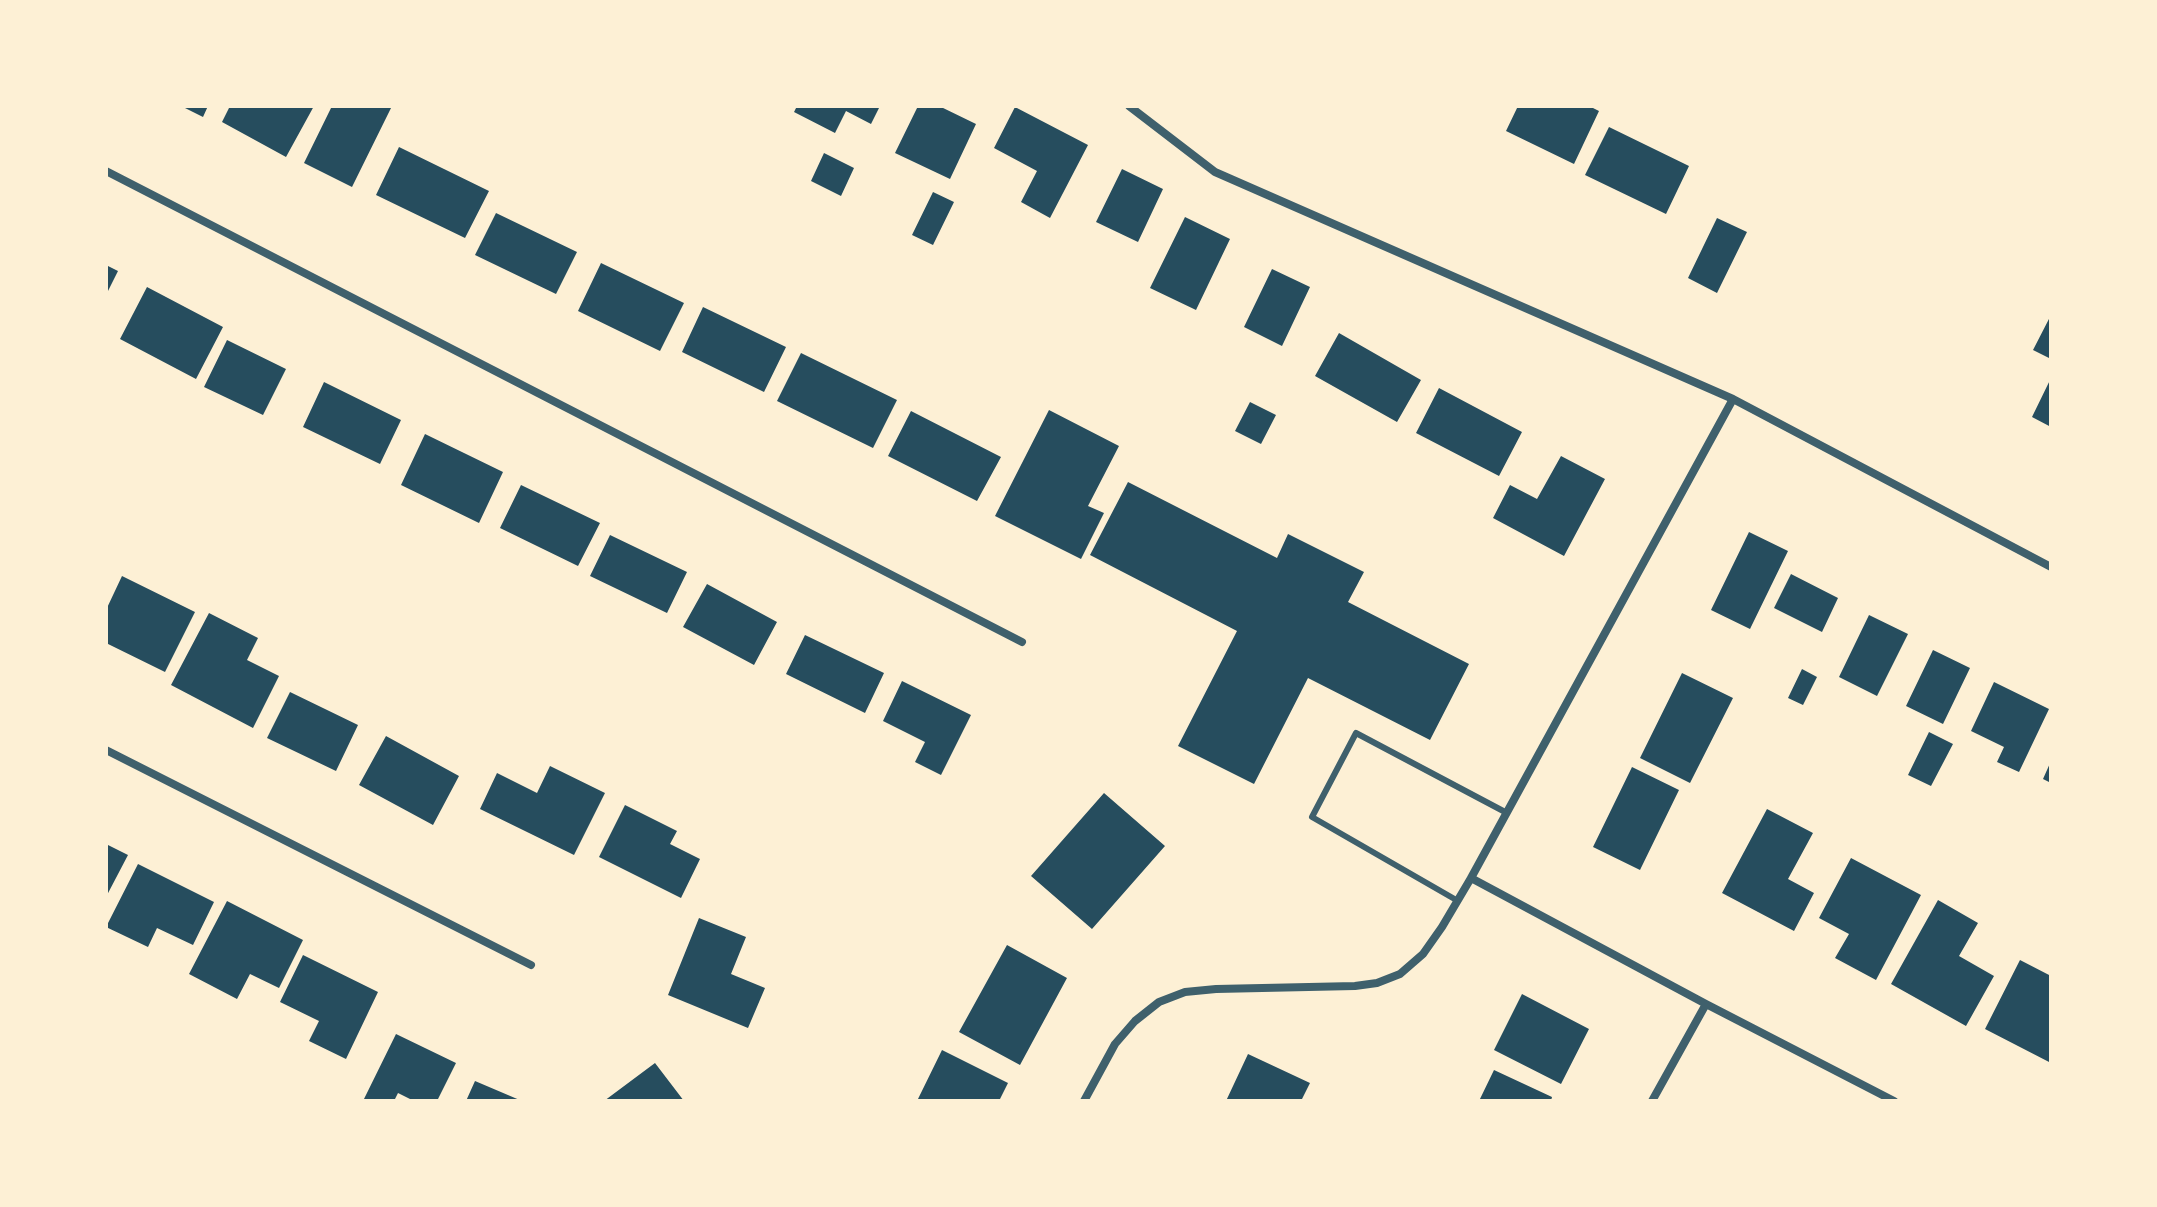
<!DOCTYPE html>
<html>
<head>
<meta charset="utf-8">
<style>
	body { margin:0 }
	#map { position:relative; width:2157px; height:1207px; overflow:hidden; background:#fdf0d5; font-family:"PT Serif",serif }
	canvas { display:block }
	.frame { position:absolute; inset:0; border:108px solid #fdf0d5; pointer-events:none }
</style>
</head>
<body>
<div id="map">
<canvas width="2157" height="1207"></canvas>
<div class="frame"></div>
</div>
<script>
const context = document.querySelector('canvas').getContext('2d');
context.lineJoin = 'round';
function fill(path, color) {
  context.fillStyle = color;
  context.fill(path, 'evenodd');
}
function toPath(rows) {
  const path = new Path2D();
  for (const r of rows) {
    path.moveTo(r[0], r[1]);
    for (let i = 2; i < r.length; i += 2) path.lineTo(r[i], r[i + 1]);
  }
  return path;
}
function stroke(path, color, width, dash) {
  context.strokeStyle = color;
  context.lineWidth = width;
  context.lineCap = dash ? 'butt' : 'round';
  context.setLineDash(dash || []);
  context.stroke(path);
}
const building = toPath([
	[181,106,208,106,203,117],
	[230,106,314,106,286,157,222,122],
	[332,106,392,106,352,187,304,163],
	[797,106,880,106,871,124,846,111,835,133,794,112],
	[918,106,939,106,976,124,950,179,895,153],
	[1518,106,1589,106,1599,111,1574,164,1506,131],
	[1015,107,1088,145,1050,218,1021,202,1037,171,994,148],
	[1609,127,1689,166,1666,214,1585,175],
	[399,147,489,191,465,238,376,195],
	[824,153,854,168,841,196,811,181],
	[1122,169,1163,189,1138,242,1096,222],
	[933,192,954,202,933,245,912,235],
	[496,213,577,252,556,294,475,255],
	[1185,217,1230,239,1196,310,1150,288],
	[1717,218,1747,232,1717,293,1688,278],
	[601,263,684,303,660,351,578,311],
	[106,265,118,271,106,295],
	[1272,269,1310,287,1282,346,1244,327],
	[147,287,223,327,196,379,120,339],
	[703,307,786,347,764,392,682,352],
	[2051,315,2051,359,2033,350],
	[1339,333,1421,380,1397,422,1315,376],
	[227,340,286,369,263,415,204,387],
	[801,353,897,400,873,448,777,401],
	[2051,378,2051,427,2032,417],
	[324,382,401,420,380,464,303,427],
	[1439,388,1522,432,1499,476,1416,433],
	[1250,402,1276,415,1261,444,1235,431],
	[1049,410,1119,446,1088,506,1104,513,1081,559,995,516],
	[911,411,1001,457,977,501,888,456],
	[425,434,503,472,479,523,401,485],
	[1561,456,1605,479,1564,556,1493,518,1510,485,1537,499],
	[1128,482,1277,558,1288,534,1364,572,1348,602,1469,664,1430,740,1308,678,1254,784,1178,746,1237,631,1090,555],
	[521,485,600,523,578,566,500,528],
	[1749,532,1788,551,1750,629,1711,610],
	[610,535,687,572,667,613,590,576],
	[1791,574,1838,598,1822,632,1774,608],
	[122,576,195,612,165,672,106,643,106,610],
	[707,584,777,622,754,665,683,627],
	[209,613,258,638,247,660,279,676,253,728,171,685],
	[1869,615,1908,634,1877,696,1839,677],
	[805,635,884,673,865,713,786,674],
	[1933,650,1970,668,1943,724,1906,706],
	[1802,669,1817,677,1803,705,1788,698],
	[1682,673,1733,698,1690,783,1640,758],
	[902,681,971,715,941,775,915,762,925,742,883,721],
	[1994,682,2049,709,2019,772,1997,762,2004,747,1971,731],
	[290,692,358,725,336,771,267,738],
	[1929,732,1953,744,1931,786,1908,775],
	[386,736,459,776,433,825,359,785],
	[2051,761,2051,783,2043,779],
	[550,766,605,793,574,855,480,809,497,773,537,793],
	[1632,767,1679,790,1640,870,1593,847],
	[1104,793,1165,846,1092,929,1031,876],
	[625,805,677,831,670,844,700,859,681,898,599,857],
	[1767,809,1813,833,1788,879,1814,893,1794,931,1722,893],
	[106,844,128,855,106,897],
	[1851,858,1921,895,1876,980,1835,958,1849,934,1819,918],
	[138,864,214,902,193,945,157,928,148,947,106,927],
	[1938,900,1978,923,1959,956,1994,976,1966,1026,1891,984],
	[227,901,303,940,279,988,250,974,237,999,189,974],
	[699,918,746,937,731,974,765,988,748,1028,668,995],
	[1007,945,1067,978,1020,1065,959,1032],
	[303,955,378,992,346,1059,309,1041,319,1021,280,1002],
	[2020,960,2051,976,2051,1063,1985,1029],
	[1522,994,1589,1029,1561,1084,1494,1050],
	[396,1034,456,1063,437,1101,414,1101,398,1093,394,1101,363,1101],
	[942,1050,1008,1083,999,1101,917,1101],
	[1248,1054,1310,1083,1301,1101,1226,1101],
	[655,1063,684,1101,604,1101],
	[1494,1070,1552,1097,1551,1101,1479,1101],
	[475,1081,522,1101,466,1101]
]);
const service = toPath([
	[1458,901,1312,817,1356,733,1507,813]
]);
const minor = toPath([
	[1129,106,1215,172,1733,399,2051,567],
	[106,171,1022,642],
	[106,750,531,965],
	[1471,878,1706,1004,1894,1101],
	[1084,1101,1115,1044,1135,1021,1159,1002,1185,992,1216,989,1355,986,1377,983,1400,974,1423,954,1442,927,1471,878,1733,399],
	[1652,1101,1706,1004]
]);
fill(building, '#264d5e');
stroke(service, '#3f606c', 6);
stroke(minor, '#3f606c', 8);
</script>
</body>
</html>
